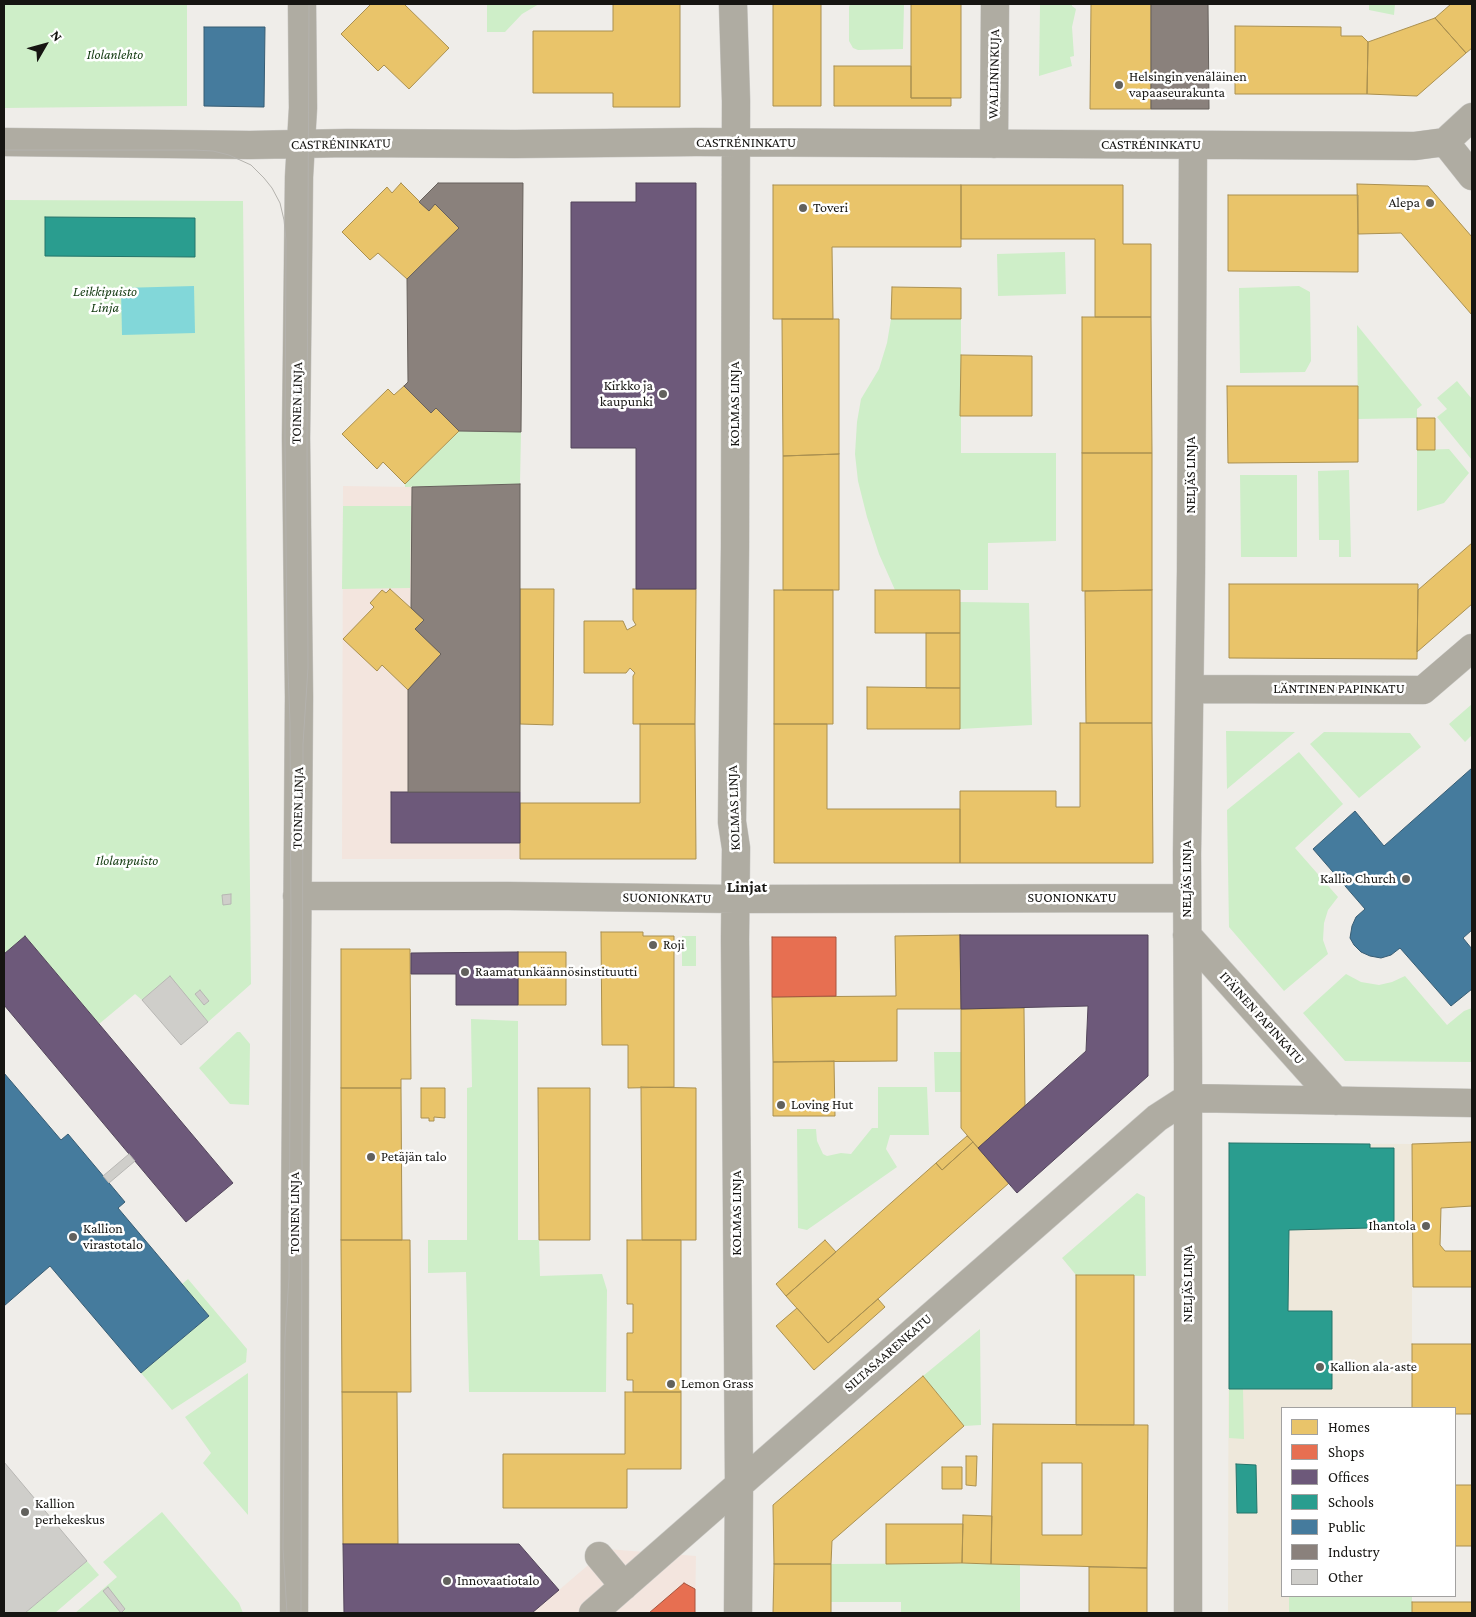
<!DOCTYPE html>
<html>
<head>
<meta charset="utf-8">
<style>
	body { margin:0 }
	#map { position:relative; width:1476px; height:1617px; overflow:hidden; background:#efede9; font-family:"Crimson Pro",serif }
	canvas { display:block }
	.frame { position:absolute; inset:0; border:5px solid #161512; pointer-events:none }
	.legend { position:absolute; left:1281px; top:1407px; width:175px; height:190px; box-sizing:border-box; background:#fff; border:1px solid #a2a1a0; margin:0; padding:6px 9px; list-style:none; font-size:15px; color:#161512 }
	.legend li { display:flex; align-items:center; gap:10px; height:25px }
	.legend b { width:25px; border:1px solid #a2a1a0 }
	.north { position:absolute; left:20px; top:20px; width:50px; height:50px; -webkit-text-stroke:4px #fff; paint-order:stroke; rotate:52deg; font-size:14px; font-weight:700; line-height:20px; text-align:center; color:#161512 }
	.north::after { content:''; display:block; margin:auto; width:18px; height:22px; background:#161512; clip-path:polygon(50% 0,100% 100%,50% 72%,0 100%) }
</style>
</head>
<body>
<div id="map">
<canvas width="1476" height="1617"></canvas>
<div class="frame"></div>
<ul class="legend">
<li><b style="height:14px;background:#e9c46a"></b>Homes</li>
<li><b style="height:14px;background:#e76f51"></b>Shops</li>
<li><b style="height:14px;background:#6d597a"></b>Offices</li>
<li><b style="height:14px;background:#2a9d8f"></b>Schools</li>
<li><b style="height:14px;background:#457b9d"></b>Public</li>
<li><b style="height:14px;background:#8a817c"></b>Industry</li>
<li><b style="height:14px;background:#cfceca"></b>Other</li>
</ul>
<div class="north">N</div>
</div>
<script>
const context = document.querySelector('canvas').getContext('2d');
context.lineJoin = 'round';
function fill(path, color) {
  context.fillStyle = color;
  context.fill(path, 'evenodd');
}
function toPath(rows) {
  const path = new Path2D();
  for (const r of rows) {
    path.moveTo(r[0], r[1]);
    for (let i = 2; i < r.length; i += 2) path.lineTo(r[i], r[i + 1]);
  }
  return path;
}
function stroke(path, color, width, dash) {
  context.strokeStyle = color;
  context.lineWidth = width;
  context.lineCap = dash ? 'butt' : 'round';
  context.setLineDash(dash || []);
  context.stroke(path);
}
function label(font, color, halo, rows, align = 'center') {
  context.font = font + ' "Crimson Pro",serif';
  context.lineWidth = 5;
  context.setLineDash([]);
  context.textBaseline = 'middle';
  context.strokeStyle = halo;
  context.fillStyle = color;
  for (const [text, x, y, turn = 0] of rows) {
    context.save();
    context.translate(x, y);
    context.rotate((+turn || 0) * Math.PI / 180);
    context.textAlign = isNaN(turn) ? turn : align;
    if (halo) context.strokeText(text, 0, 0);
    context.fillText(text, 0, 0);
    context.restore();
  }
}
const commercial = toPath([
	[520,484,520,859,342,859,343,486,412,487],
	[343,1544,519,1544,559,1590,607,1549,696,1556,695,1613,344,1613]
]);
const education = toPath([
	[1229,1143,1412,1144,1412,1408,1282,1408,1282,1596,1412,1596,1412,1613,1228,1613]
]);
const green = toPath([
	[4,4,187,4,187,106,4,108],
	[487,4,539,4,522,14,505,32,487,32],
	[850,4,904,4,903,49,858,50,853,48,849,41,849,7],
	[1040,4,1072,4,1072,6,1076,9,1072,27,1074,56,1070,57,1072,66,1039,76],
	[1369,4,1395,4,1394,15,1369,10],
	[4,200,243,201,251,984,208,1022,170,977,142,1000,135,994,99,1024,25,936,4,954],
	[1065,252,1066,294,998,296,997,254],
	[1299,286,1310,292,1311,361,1305,372,1240,373,1239,288],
	[891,319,961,319,961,453,1056,453,1056,541,988,543,988,590,895,590,879,554,867,517,858,481,855,454,857,422,861,399,879,369,887,343],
	[1357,325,1422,405,1417,409,1417,418,1358,419],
	[1457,381,1472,399,1472,460,1437,417,1447,409,1437,398],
	[459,431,521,432,520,484,405,487,405,484],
	[1449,449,1469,473,1444,503,1417,511,1417,450],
	[1349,470,1351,557,1339,557,1339,540,1319,540,1318,471],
	[1240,475,1297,475,1297,557,1241,557],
	[343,506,411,506,410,588,342,589],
	[960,602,1029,603,1032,725,960,729],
	[1472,704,1472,735,1465,742,1449,724],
	[1226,731,1295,732,1227,789],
	[1324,732,1410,733,1421,747,1359,798,1310,744],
	[1299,752,1343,804,1295,848,1338,897,1328,910,1324,923,1323,940,1328,954,1284,991,1229,927,1227,810],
	[682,936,696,936,696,966,682,966],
	[1346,974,1361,982,1379,985,1392,982,1405,976,1447,1025,1464,1011,1472,1008,1472,1062,1345,1061,1303,1013],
	[471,1019,518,1021,518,1240,539,1240,540,1276,602,1274,607,1290,606,1392,469,1392,466,1272,428,1273,428,1240,467,1240,467,1088,472,1087],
	[237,1032,240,1032,250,1044,249,1105,230,1104,199,1068],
	[934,1052,961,1052,961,1092,935,1092],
	[878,1087,927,1087,929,1135,890,1135,886,1149,897,1167,807,1230,798,1228,797,1129,816,1129,817,1141,823,1154,827,1156,841,1153,851,1154,872,1128,878,1128],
	[1137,1193,1145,1197,1146,1276,1076,1275,1062,1258],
	[188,1279,247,1349,246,1362,172,1410,141,1373,209,1316,182,1284],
	[980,1329,981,1425,964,1426,923,1376],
	[248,1373,248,1515,203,1463,211,1453,185,1417],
	[1229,1389,1243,1389,1244,1439,1229,1438],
	[162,1512,239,1603,243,1613,75,1613,117,1577,103,1562],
	[87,1561,99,1575,55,1613,25,1613],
	[1020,1563,1020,1613,901,1613,901,1602,831,1602,831,1564],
	[1289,1596,1412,1596,1412,1613,1289,1613]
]);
const water = toPath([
	[194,286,195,333,122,335,121,288]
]);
const homes = toPath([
	[371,4,404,4,449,48,409,89,384,65,378,71,341,34,371,4],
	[613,4,680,4,680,107,613,107,613,93,533,93,533,31,613,31,613,4],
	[773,4,821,4,821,106,773,106,773,4],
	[911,4,961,4,961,98,911,98,911,4],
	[1091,4,1151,4,1151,109,1090,109,1091,4],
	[1451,4,1472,4,1472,48,1466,53,1435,18,1451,4],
	[1435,18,1466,53,1417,96,1367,94,1368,42,1435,18],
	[1235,26,1341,27,1341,36,1362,36,1368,42,1367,94,1235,94,1235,26],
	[834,66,911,66,911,98,951,98,951,106,834,106,834,66],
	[401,183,429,211,435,204,459,228,407,279,378,253,370,260,342,232,387,187,392,193,401,183],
	[1357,184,1428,186,1472,237,1472,315,1401,233,1358,234,1357,184],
	[773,185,961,185,961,247,832,247,833,319,773,319,773,185],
	[961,185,1123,185,1123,244,1151,244,1151,317,1095,317,1095,239,961,239,961,185],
	[1228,195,1358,195,1358,272,1228,271,1228,195],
	[892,287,961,288,961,319,891,319,892,287],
	[1082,317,1151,317,1152,453,1082,453,1082,317],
	[782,319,839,319,839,454,783,456,782,319],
	[961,355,1032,356,1032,416,960,416,961,355],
	[404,386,431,413,436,408,459,431,405,484,383,462,377,469,342,434,388,389,394,395,404,386],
	[1227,386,1358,386,1358,462,1228,463,1227,386],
	[1417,418,1435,418,1435,450,1417,450,1417,418],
	[1082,453,1152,453,1152,590,1082,591,1082,453],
	[839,454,839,590,783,590,783,456,839,454],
	[1472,543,1472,604,1417,652,1418,590,1472,543],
	[1229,584,1418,584,1417,659,1229,658,1229,584],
	[390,589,424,620,415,629,441,654,408,690,382,665,377,671,343,639,374,607,370,603,382,590,386,593,390,589],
	[520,589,554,589,553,725,520,724,520,589],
	[633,589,696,589,695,724,633,724,633,676,635,673,630,668,626,673,584,673,584,621,623,621,627,630,636,625,633,620,633,589],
	[774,590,833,590,833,724,774,724,774,590],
	[875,590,960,590,960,633,875,633,875,590],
	[1152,590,1152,723,1086,723,1085,591,1152,590],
	[926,633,960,633,960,688,926,688,926,633],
	[867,687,960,688,960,729,867,729,867,687],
	[1080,723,1152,723,1153,863,960,863,960,791,1056,791,1056,807,1080,807,1080,723],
	[640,724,695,724,696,859,520,859,520,803,640,803,640,724],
	[774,724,827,724,827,809,960,809,960,863,774,863,774,724],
	[601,932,643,932,643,936,674,936,674,1087,628,1088,628,1045,602,1045,601,932],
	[960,935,961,1009,897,1009,897,1061,773,1062,772,997,896,996,895,936,960,935],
	[341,949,410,949,411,1079,401,1079,401,1088,341,1088,341,949],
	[518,952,566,952,566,1005,518,1005,518,952],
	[1024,1008,1025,1106,978,1148,961,1128,961,1009,1024,1008],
	[834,1061,835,1116,773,1116,773,1062,834,1061],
	[641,1087,696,1088,696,1240,642,1240,641,1087],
	[341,1088,401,1088,402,1240,341,1240,341,1088],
	[421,1088,445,1088,445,1118,434,1117,434,1121,429,1121,429,1118,421,1118,421,1088],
	[538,1088,590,1088,590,1240,539,1240,538,1088],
	[967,1136,973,1142,942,1170,936,1163,967,1136],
	[973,1142,1009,1183,828,1343,786,1296,936,1163,942,1170,973,1142],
	[1472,1142,1472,1206,1441,1208,1440,1245,1445,1251,1472,1251,1472,1287,1413,1287,1412,1144,1472,1142],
	[341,1240,410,1240,411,1392,342,1392,341,1240],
	[627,1240,681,1240,681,1392,633,1392,633,1380,627,1380,627,1333,633,1333,633,1304,627,1304,627,1240],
	[825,1240,836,1252,786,1296,776,1284,825,1240],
	[1076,1275,1134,1275,1134,1425,1076,1425,1076,1275],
	[878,1299,885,1307,814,1370,776,1326,797,1308,828,1343,878,1299],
	[1412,1344,1472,1344,1472,1414,1455,1414,1455,1408,1412,1408,1412,1344],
	[923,1376,964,1426,832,1541,831,1564,774,1564,773,1505,923,1376],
	[342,1392,397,1392,398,1544,343,1544,342,1392],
	[625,1392,681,1392,681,1469,627,1469,627,1508,503,1508,503,1454,625,1454,625,1392],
	[993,1424,1148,1425,1147,1568,991,1564,993,1424],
	[1042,1463,1082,1463,1082,1535,1042,1535,1042,1463],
	[966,1456,977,1456,976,1486,966,1485,966,1456],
	[942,1467,962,1467,962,1489,942,1489,942,1467],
	[1455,1485,1472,1485,1472,1546,1455,1546,1455,1485],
	[963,1515,992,1516,991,1564,962,1563,963,1515],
	[886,1524,963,1524,962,1563,886,1564,886,1524],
	[774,1564,831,1564,831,1613,773,1613,774,1564],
	[1089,1567,1147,1568,1147,1613,1089,1613,1089,1567],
	[1412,1602,1472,1602,1472,1613,1412,1613,1412,1602]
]);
const shops = toPath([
	[772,937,836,937,836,996,772,997,772,937],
	[684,1583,695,1589,695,1613,649,1613,684,1583]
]);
const offices = toPath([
	[636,183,696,183,696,589,636,589,636,448,571,448,571,202,636,202,636,183],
	[391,792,520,792,520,843,391,843,391,792],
	[960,935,1148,935,1148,1076,1017,1193,978,1148,1086,1051,1088,1006,961,1009,960,935],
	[25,936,233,1183,186,1222,4,1005,4,954,25,936],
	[518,952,518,1005,456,1005,456,974,411,974,411,953,518,952],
	[343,1544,519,1544,559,1590,532,1613,344,1613,343,1544]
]);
const schools = toPath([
	[45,217,195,218,195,257,45,256,45,217],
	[1229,1143,1370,1144,1370,1148,1394,1148,1394,1224,1370,1224,1370,1228,1289,1230,1288,1311,1332,1311,1332,1389,1229,1389,1229,1143],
	[1236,1464,1256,1465,1257,1513,1237,1513,1236,1464]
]);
const public = toPath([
	[204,27,265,27,264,107,204,106,204,27],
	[1472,768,1472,930,1463,938,1472,949,1472,989,1451,1006,1400,948,1391,955,1381,958,1370,956,1361,952,1354,945,1350,938,1352,926,1356,917,1365,909,1313,849,1355,811,1384,846,1472,768],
	[4,1073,61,1140,68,1134,125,1202,118,1208,209,1316,141,1373,50,1266,4,1306,4,1073]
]);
const industry = toPath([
	[1151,4,1208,4,1209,109,1151,109,1151,4],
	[438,183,523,183,521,432,459,431,436,408,431,413,404,386,408,382,407,279,459,228,435,204,429,211,419,202,438,183],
	[520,484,520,792,408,792,408,690,441,654,415,629,424,620,411,608,412,487,520,484]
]);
const building = toPath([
	[231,894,231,904,223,905,222,895,231,894],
	[170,976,208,1022,181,1045,142,1000,170,976],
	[200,990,209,1001,204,1005,195,994,200,990],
	[129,1154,135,1161,109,1183,103,1176,129,1154],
	[4,1462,87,1561,25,1613,4,1613,4,1462],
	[108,1587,125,1609,121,1613,103,1591,108,1587]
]);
const minor = toPath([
	[733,4,736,101,735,547,732,822,736,848,735,939,739,1484,738,1613],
	[4,142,250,145,347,143,515,144,696,142,1415,146,1445,142,1472,176],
	[1445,142,1472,117],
	[994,144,995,4],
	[1190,689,1423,690,1472,648],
	[297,896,508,896,735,899,1187,898],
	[1187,935,1336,1101],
	[1188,1098,1472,1103],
	[599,1556,624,1586],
	[294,1613,295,1231,299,697,296,438,299,177,303,108,302,4],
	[593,1613,1157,1118,1188,1098],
	[1188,1613,1188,1065,1187,854,1191,571,1193,146]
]);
const tram = toPath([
	[4,150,194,150,213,151,229,155,251,165,264,178,272,188,280,203,284,220,286,240,285,438,287,645,290,722,291,928,289,1278,285,1337,283,1548,287,1613],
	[301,1613,303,744,308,668,307,438,309,4]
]);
const markers = [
	[1119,85,5,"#62615d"],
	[1430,203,5,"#62615d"],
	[803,208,5,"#62615d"],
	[663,394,5,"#62615d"],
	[1406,879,5,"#62615d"],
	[653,945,5,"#62615d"],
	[465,972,5,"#62615d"],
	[781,1105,5,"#62615d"],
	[371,1157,5,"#62615d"],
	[1426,1226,5,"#62615d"],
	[73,1237,5,"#62615d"],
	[1320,1367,5,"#62615d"],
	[671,1384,5,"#62615d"],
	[25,1512,5,"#62615d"],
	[447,1581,5,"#62615d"]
];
const parkNames = [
	["Ilolanlehto",115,55],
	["Leikkipuisto",105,292],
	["Linja",105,308],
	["Ilolanpuisto",127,861]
];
const streetNames = [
	["WALLININKUJA",994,74,-89],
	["CASTRÉNINKATU",746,143],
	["CASTRÉNINKATU",341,144,-1],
	["CASTRÉNINKATU",1151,145],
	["TOINEN LINJA",297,403,-89],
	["KOLMAS LINJA",735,404,-90],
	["NELJÄS LINJA",1191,475,-90],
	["LÄNTINEN PAPINKATU",1339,689],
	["TOINEN LINJA",298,808,-89],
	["KOLMAS LINJA",734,808,-92],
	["NELJÄS LINJA",1187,879,-90],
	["SUONIONKATU",667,898,1],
	["SUONIONKATU",1072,898],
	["ITÄINEN PAPINKATU",1262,1018,48],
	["TOINEN LINJA",295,1213,-90],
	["KOLMAS LINJA",737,1213,-90],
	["NELJÄS LINJA",1188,1284,-90],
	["SILTASAARENKATU",888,1353,-41]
];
const poiNames = [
	["Helsingin venäläinen",1129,77],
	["vapaaseurakunta",1129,93],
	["Alepa",1420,203,"right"],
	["Toveri",813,208],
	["Kirkko ja",653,386,"right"],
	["kaupunki",653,402,"right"],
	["Kallio Church",1396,879,"right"],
	["Roji",663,945],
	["Raamatunkäännösinstituutti",475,972],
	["Loving Hut",791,1105],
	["Petäjän talo",381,1157],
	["Ihantola",1416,1226,"right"],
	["Kallion",83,1229],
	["virastotalo",83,1245],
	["Kallion ala-aste",1330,1367],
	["Lemon Grass",681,1384],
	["Kallion",35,1504],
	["perhekeskus",35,1520],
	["Innovaatiotalo",457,1581]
];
const quarterNames = [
	["Linjat",747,887]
];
fill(commercial, '#f3e5de');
fill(education, '#eee8db');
fill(green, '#ceeec8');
fill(water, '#82d7d9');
fill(homes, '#e9c46a');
stroke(homes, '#aa9050', 1);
fill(shops, '#e76f51');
stroke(shops, '#a8543e', 1);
fill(offices, '#6d597a');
stroke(offices, '#53455b', 1);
fill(schools, '#2a9d8f');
stroke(schools, '#24746a', 1);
fill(public, '#457b9d');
stroke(public, '#375c73', 1);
fill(industry, '#8a817c');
stroke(industry, '#67615c', 1);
fill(building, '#cfceca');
stroke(building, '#b7b6b3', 1);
stroke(minor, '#cbcac7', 29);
stroke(minor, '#afaca2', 28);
stroke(tram, '#b4b2ad', 1);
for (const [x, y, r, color] of markers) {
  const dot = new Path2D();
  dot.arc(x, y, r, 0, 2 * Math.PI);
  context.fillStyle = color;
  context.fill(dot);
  stroke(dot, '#fff', 2);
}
label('italic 14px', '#133a10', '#fff', parkNames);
label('14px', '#161512', '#fff', streetNames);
label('14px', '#161512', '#fff', poiNames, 'left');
label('bold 16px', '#161512', '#fff', quarterNames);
</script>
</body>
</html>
